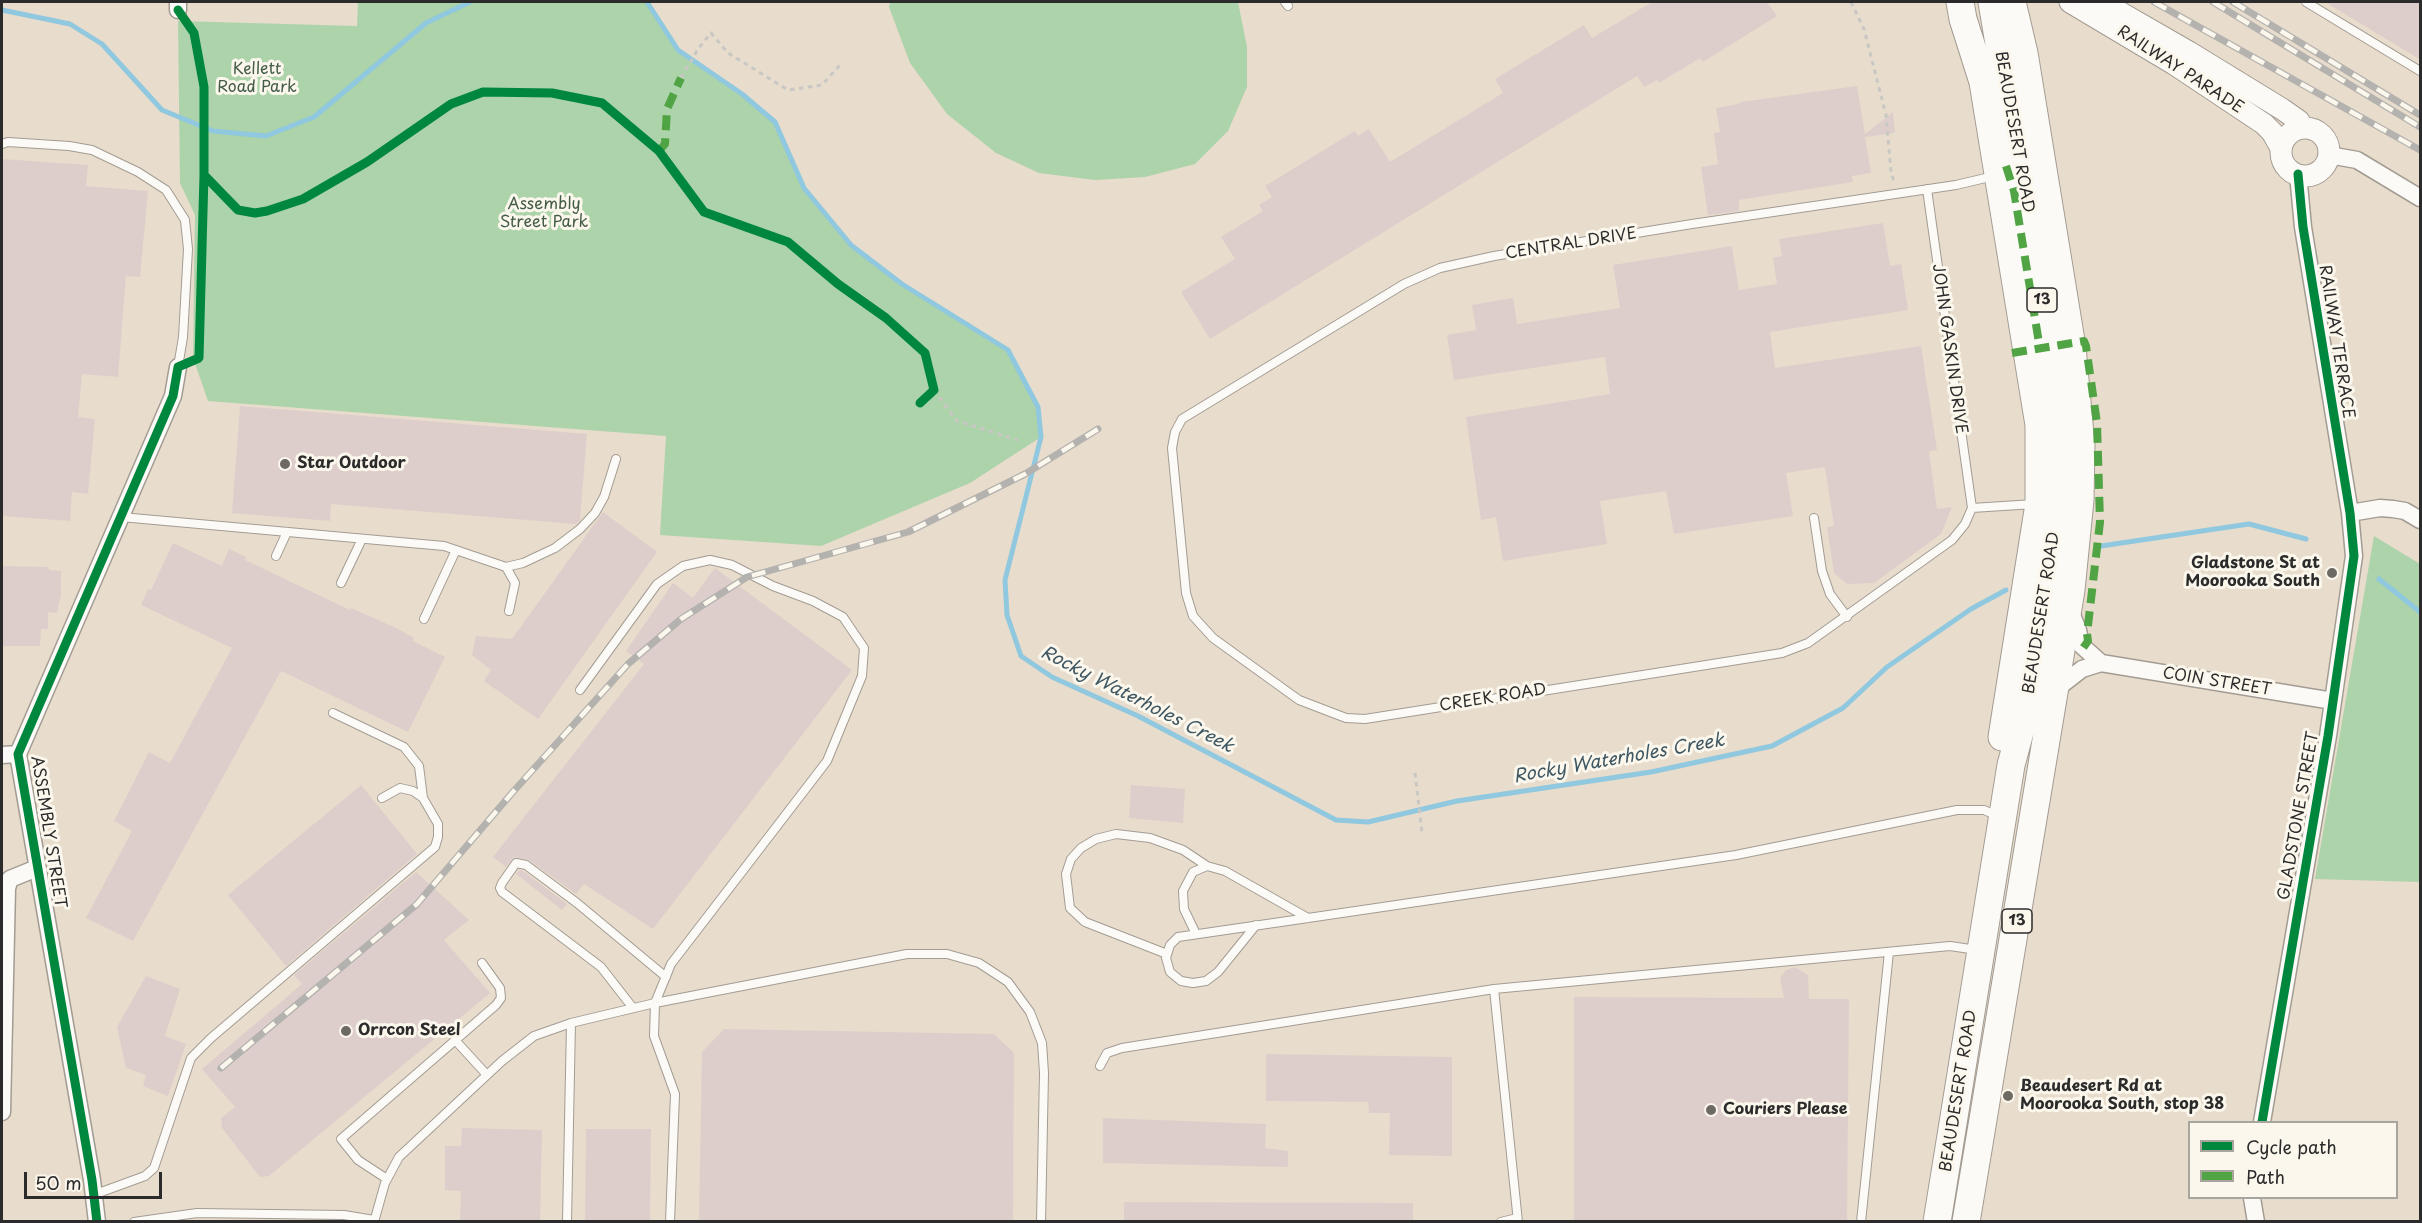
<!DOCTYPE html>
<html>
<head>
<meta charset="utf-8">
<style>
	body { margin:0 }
	#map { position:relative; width:2422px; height:1223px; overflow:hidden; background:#e8dccc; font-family:"Playpen Sans",sans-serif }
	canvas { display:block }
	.frame { position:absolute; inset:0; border:3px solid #2b2b2b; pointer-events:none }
	.legend { position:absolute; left:2188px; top:1121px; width:210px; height:78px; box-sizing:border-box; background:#fbf7ec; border:2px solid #a8a59f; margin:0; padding:8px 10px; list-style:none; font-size:18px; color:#2b2b2b }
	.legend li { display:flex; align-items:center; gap:12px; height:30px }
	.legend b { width:30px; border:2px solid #a8a59f }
	.scale { position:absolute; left:24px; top:1172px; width:138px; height:27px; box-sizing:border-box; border:3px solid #2b2b2b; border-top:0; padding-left:8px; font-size:18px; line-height:21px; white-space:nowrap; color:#2b2b2b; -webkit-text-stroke:4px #fbf7ec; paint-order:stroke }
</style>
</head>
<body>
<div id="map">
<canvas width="2422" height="1223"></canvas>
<div class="frame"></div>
<ul class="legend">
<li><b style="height:8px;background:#00873e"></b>Cycle path</li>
<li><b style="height:8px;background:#51a443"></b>Path</li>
</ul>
<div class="scale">50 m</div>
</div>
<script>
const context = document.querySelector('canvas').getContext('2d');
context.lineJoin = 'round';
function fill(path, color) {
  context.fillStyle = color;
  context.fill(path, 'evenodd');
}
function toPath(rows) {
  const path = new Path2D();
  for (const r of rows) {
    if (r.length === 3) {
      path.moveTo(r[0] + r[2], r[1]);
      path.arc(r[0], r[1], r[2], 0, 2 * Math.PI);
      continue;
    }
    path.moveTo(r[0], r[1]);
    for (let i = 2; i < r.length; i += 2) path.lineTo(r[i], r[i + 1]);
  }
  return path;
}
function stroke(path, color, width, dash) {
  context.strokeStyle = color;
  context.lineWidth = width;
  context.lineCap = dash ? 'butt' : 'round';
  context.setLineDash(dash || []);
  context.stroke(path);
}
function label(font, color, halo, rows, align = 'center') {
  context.font = font + ' "Playpen Sans",sans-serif';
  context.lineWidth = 6;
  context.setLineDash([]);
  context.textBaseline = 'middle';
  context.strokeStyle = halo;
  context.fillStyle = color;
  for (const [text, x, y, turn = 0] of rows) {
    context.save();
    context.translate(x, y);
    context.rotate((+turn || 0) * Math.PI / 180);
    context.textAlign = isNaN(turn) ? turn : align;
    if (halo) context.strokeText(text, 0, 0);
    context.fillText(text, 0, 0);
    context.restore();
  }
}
const green = toPath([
	[358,2,647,2,678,50,742,94,775,122,804,188,851,245,902,284,1008,350,1038,407,1041,437,970,483,821,546,660,535,666,436,208,401,193,358,195,215,180,183,178,21,357,26],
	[890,2,1238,2,1247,47,1247,87,1228,131,1195,164,1145,177,1095,180,1039,173,996,153,947,114,910,63,889,7],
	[2374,536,2420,564,2420,882,2315,879]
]);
const stream = toPath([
	[647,2,678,50,742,94,775,122,804,188,851,245,902,284,1008,350,1038,407,1041,437,1005,580,1007,615,1021,656,1052,677,1138,716,1336,820,1368,822,1457,801,1651,772,1772,746,1843,708,1887,667,1971,609,2006,590],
	[2,10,70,24,102,44,162,110,213,131,266,136,314,117,426,23,470,2],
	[2101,546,2249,524,2306,539],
	[2379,579,2420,612]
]);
const building = toPath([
	[1652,2,1767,2,1777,16,1703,62,1700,58,1659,83,1657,80,1644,87,1637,76,1210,339,1181,292,1235,259,1221,237,1263,211,1259,205,1272,197,1265,186,1355,131,1358,136,1369,129,1390,162,1503,93,1495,79,1584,25,1592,38],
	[2325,2,2421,2,2421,60],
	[1857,86,1865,134,1893,112,1895,133,1865,137,1871,173,1852,176,1853,182,1739,200,1739,211,1708,215,1701,167,1718,164,1714,133,1720,132,1716,108,1738,104,1741,102],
	[2,159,88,165,86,186,148,191,140,277,126,276,118,377,82,374,78,417,95,419,88,494,72,492,70,521,2,516],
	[1883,223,1890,266,1901,264,1908,310,1770,332,1775,368,1921,346,1937,450,1929,451,1937,509,1952,507,1941,534,1874,583,1847,584,1834,573,1827,527,1834,526,1825,467,1786,473,1793,516,1674,534,1666,491,1600,501,1607,544,1503,561,1496,517,1481,520,1466,417,1610,394,1605,357,1454,380,1447,335,1476,330,1472,305,1513,298,1517,324,1620,308,1613,265,1732,246,1739,290,1777,284,1773,258,1782,256,1779,239],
	[240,406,587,434,580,520,576,524,331,504,330,521,232,513],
	[603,512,657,552,538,719,484,681,491,670,472,655,476,636,512,639],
	[173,543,222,566,229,549,246,557,245,560,350,610,351,608,396,628,414,638,413,641,445,657,408,732,281,671,133,941,86,918,132,831,114,821,149,752,170,763,232,648,141,605,148,589,151,590],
	[2,566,49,567,49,570,61,571,61,594,57,613,48,612,48,629,41,629,40,646,2,646],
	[715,568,852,670,653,929,584,884,576,894,529,860,514,857,506,867,493,857,644,664,626,651,673,583,693,598],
	[361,785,417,854,286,966,228,895],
	[1131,785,1185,789,1183,823,1129,818],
	[519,870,523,871,567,904,562,910,516,874],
	[416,872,469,920,444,940,490,993,269,1176,260,1177,222,1128,221,1118,235,1107,202,1069,302,984,294,975],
	[1795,967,1808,975,1809,999,1849,999,1847,1221,1574,1221,1574,997,1784,998,1780,978,1786,970],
	[146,976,180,989,165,1036,186,1044,168,1096,143,1086,146,1075,126,1068,117,1027],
	[724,1029,994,1034,1014,1053,1013,1221,699,1221,702,1052],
	[1266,1054,1452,1057,1452,1156,1389,1155,1390,1113,1369,1113,1368,1102,1266,1101],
	[1103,1118,1266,1124,1265,1148,1288,1151,1288,1167,1103,1163],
	[462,1128,542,1130,540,1221,460,1221,461,1191,445,1190,445,1146,461,1146],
	[586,1129,651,1129,650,1221,585,1221],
	[1124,1202,1413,1203,1413,1221,1124,1221]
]);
const path = toPath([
	[1851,2,1864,29,1886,115,1891,172,1894,182],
	[681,78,698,49,711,33,728,53,788,90,822,85,840,65],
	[934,390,957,421,1018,440],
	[1415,773,1422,832]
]);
const service = toPath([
	[1285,2,1288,6],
	[2306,2,2420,71],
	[2,144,8,142,69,146,92,150,138,172,166,190,185,220,188,249,183,337,178,367],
	[1927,189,1972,508],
	[1972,508,1965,524,1952,540,1808,643,1782,653,1365,719,1346,718,1299,700,1213,638,1193,616,1186,593,1172,448,1175,432,1182,419,1404,284,1440,268,1494,256,1692,224,1956,185,1994,176],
	[1972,508,2034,504],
	[121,517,444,546,506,567,515,583,509,611],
	[1814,518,1822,571,1830,594,1847,617],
	[276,556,287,532],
	[506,567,523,563,555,548,580,529,595,513,604,497,616,459],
	[341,583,362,539],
	[424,619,456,550],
	[580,690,657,584,683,566,710,560,732,565,773,586,813,601,843,617,864,648,862,676,827,761,671,964,655,1003,654,1036,675,1094,670,1222],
	[333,713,404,747,419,766,423,798],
	[1256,925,1218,972,1206,981,1193,983,1181,981,1170,972,1166,958,1170,945,1178,937,1308,918,1736,855,1957,810,1984,810,1998,816],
	[1196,934,1184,909,1183,891,1193,872,1207,866,1225,871,1308,918],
	[1167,954,1085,922,1070,908,1066,874,1071,859,1081,848,1096,839,1116,834,1150,838,1183,850,1207,866],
	[633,1008,601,967,502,892,500,888,502,883,516,863,526,865,577,903,666,977],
	[455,1040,487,1075],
	[1100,1066,1107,1053,1122,1048,1494,989],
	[387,1179,358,1160,341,1139,496,1005,501,998,500,988,482,963],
	[93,1195,145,1176,154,1168,191,1058,211,1038,435,847,438,837,438,824,423,798,413,791,400,788,382,798],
	[134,1222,197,1213,344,1215,374,1220],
	[374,1222,385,1183,399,1157,502,1061,534,1036,571,1023,655,1003,907,954,947,954,979,963,1008,982,1030,1012,1042,1043,1044,1073,1041,1222],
	[567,1222,571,1023],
	[1501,1222,1517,1218],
	[1518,1222,1494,989,1950,946,1977,950],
	[1861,1222,1889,952]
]);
const minor = toPath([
	[178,10,178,2],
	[2329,155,2357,160,2420,198],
	[2350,513,2380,508,2393,509,2405,511,2420,520],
	[2070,610,2078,630,2081,645,2101,663],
	[2055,690,2082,669,2101,663,2333,701],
	[2,755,18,754],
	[2,1112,7,888,10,879,37,868],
	[2262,1122,2328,736,2354,556,2350,513,2303,227,2298,174],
	[2252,1198,2256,1222],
	[97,1222,92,1180,18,754,173,396,178,367]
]);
const tertiary = toPath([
	[2070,2,2174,64,2264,124,2272,132,2281,148],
	[2102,2,2189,52,2282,109,2299,121,2303,128],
	[2305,152,24]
]);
const trunk = toPath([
	[1960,2,1963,19,1983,82,2039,425,2039,504,2002,737],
	[1937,1222,2011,765,2024,717,2047,601,2058,513,2059,461,2053,366,1992,2],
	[1966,1222,2071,590,2080,500,2081,445,2072,347,2024,53,2012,2]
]);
const rail = toPath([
	[2154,2,2420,150],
	[2213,2,2420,127],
	[2233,2,2420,115],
	[221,1068,417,904,512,793,628,664,681,619,747,577,908,532,1025,474,1098,429]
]);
const quiet = toPath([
	[659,151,665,144,667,109,681,78],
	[2006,166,2014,191,2040,349],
	[2012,353,2084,341,2086,346,2097,423,2100,522,2087,634,2088,641,2083,648]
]);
const cycleway = toPath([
	[178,10,194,33,204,87,204,175,238,210,255,213,267,211,303,199,367,162,451,104,483,92,552,93,602,103,659,151,704,212,788,242,838,284,886,318,925,353,934,390,920,403],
	[2262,1122,2328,736,2354,556,2350,513,2303,227,2298,174],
	[97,1222,92,1180,18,754,173,396,178,367,199,358,204,175]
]);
const markers = [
	[285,464,6,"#6d6963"],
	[2332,573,6,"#6d6963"],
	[346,1031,6,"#6d6963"],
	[2008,1096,6,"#6d6963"],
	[1711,1110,6,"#6d6963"]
];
const shields = [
	[2042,300,30],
	[2017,921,30]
];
const shieldNames = [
	["13",2042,300],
	["13",2017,921]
];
const parkNames = [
	["Kellett",257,70],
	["Road Park",257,88],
	["Assembly",544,205],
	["Street Park",544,223]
];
const streetNames = [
	["RAILWAY PARADE",2180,70,33],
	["BEAUDESERT ROAD",2014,132,80],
	["CENTRAL DRIVE",1571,244,-9],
	["RAILWAY TERRACE",2336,342,81],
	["JOHN GASKIN DRIVE",1949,349,82],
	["BEAUDESERT ROAD",2042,613,-81],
	["COIN STREET",2217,682,9],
	["CREEK ROAD",1493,698,-9],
	["GLADSTONE STREET",2299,816,-80],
	["ASSEMBLY STREET",48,832,81],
	["BEAUDESERT ROAD",1959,1091,-81]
];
const poiNames = [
	["Star Outdoor",297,464],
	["Gladstone St at",2320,564,"right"],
	["Moorooka South",2320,582,"right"],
	["Orrcon Steel",358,1031],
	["Beaudesert Rd at",2020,1087],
	["Moorooka South, stop 38",2020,1105],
	["Couriers Please",1723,1110]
];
const waterNames = [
	["Rocky Waterholes Creek",1137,700,27],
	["Rocky Waterholes Creek",1619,759,-10]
];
fill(green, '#acd3aa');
stroke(stream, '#90c8df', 5);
fill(building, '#dececb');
stroke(service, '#a39c93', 10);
stroke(minor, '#a39c93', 19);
stroke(tertiary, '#a39c93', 23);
stroke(trunk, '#a39c93', 29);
stroke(path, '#c9c7c3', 3, [4.5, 4.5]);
stroke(service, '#fcfaf7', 8);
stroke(minor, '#fcfaf7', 16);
stroke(tertiary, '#fcfaf7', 21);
stroke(trunk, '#fcfaf7', 27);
stroke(rail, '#b3b2af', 7);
stroke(rail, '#fbf7ec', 4.5, [14]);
stroke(quiet, '#51a443', 8, [15, 8]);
stroke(cycleway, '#00873e', 9);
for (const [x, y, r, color] of markers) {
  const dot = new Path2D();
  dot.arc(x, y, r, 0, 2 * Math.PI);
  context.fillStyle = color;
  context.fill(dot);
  stroke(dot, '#fbf7ec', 2);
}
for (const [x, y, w] of shields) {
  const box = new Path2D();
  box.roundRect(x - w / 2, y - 12, w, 24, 4.5);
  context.fillStyle = '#fbf7ec';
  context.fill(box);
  stroke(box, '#2b2b2b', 1.5);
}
label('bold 15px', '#2b2b2b', null, shieldNames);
label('16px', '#435b49', '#fbf7ec', parkNames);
label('16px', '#2b2b2b', '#fbf7ec', streetNames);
label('bold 16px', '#2b2b2b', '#fbf7ec', poiNames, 'left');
label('italic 18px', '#3e5763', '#fbf7ec', waterNames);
</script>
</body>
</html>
